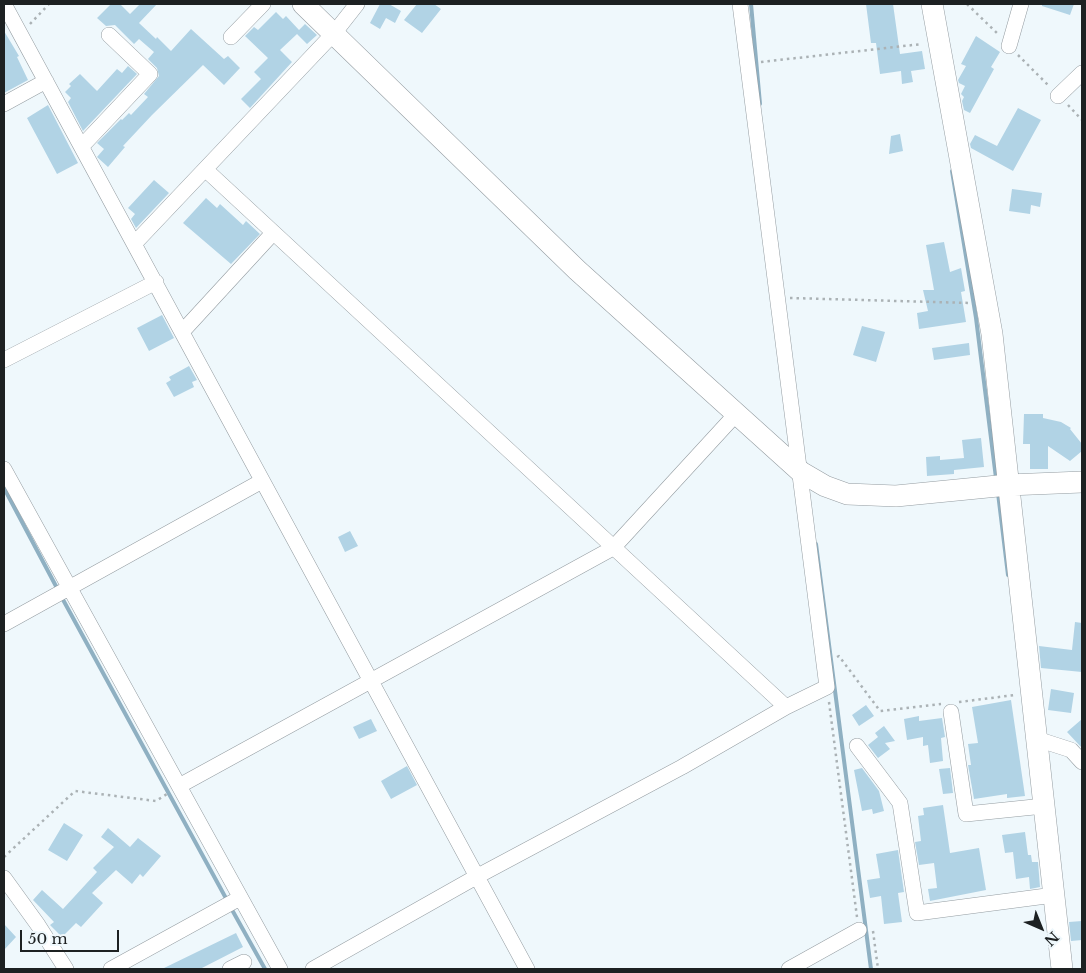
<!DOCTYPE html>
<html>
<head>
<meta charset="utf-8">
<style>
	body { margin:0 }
	#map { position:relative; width:1086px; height:973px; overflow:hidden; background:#eff8fc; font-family:"Libre Baskerville",serif }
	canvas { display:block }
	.frame { position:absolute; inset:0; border:5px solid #1d2122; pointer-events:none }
	.north { position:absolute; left:1016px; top:903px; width:50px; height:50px; -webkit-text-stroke:4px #eff8fc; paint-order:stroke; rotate:136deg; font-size:14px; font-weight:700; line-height:20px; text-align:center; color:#1d2122 }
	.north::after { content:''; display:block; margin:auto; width:18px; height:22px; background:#1d2122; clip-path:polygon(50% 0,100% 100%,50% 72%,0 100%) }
	.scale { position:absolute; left:20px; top:930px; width:99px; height:22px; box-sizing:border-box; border:2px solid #1d2122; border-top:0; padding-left:6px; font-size:15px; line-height:18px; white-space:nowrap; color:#1d2122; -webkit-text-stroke:4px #eff8fc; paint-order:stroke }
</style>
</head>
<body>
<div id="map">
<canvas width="1086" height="973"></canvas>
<div class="frame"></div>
<div class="north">N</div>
<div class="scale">50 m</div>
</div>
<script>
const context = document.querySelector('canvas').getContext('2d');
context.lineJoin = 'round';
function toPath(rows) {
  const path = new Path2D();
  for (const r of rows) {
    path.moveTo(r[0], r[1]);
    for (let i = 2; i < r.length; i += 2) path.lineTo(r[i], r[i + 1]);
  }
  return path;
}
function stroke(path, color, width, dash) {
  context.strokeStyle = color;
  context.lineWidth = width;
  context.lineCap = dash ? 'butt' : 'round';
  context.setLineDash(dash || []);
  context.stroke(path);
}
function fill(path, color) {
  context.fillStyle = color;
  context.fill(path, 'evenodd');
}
const stream = toPath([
	[751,4,760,104],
	[952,171,976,318,996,478],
	[4,488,58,590],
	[998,493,1008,575],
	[816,544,871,969],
	[61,596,228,902],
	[231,908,265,969]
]);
const building = toPath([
	[111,4,120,4,130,14,140,4,157,4,139,23,156,39,157,37,171,51,191,29,224,59,228,56,240,68,224,85,203,65,152,115,123,146,125,147,108,167,97,157,104,149,97,143,121,119,122,120,129,113,131,115,148,97,144,94,159,76,157,68,148,59,154,52,139,39,134,44,115,25,106,26,97,18],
	[380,4,389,4,401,11,395,23,386,18,380,29,370,23],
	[417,4,434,4,441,9,422,33,404,20],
	[866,4,893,4,900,54,922,51,925,69,911,71,913,82,902,84,901,71,880,74,876,43,871,43],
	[1042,4,1074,4,1070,15,1042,6],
	[276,12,283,19,286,16,299,30,305,24,317,35,307,44,297,34,280,50,292,62,250,108,241,99,261,79,254,72,268,58,245,36,254,27,258,30],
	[4,31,19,56,17,57,28,80,4,93],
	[976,36,1000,52,991,67,994,69,970,113,964,110,962,101,964,97,961,94,965,86,959,83,958,80,966,66,961,64],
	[128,66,137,74,83,131,68,102,71,98,65,92,71,86,69,84,80,74,97,91,117,69,122,73],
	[48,105,78,163,57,174,27,118],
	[1018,108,1041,120,1013,171,971,148,970,144,975,135,997,146],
	[900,134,903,151,889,154,891,136],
	[154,180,169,193,136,228,131,219,135,214,128,208],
	[1012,189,1042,193,1040,207,1031,205,1030,214,1009,211],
	[206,198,217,208,220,204,243,225,246,221,260,234,231,264,183,223],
	[944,242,950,272,961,268,965,291,961,292,966,322,919,329,917,313,928,311,923,290,934,290,926,245],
	[162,315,174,338,149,351,137,328],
	[862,326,885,332,876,362,853,355],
	[969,343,970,355,934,360,932,348],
	[189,366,197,380,192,382,194,387,174,397,166,383,171,380,169,377],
	[1024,414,1043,414,1043,418,1061,422,1071,428,1070,429,1082,444,1082,451,1070,461,1048,446,1048,469,1030,469,1030,444,1023,444],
	[981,438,984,467,954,470,954,474,927,476,926,457,940,456,940,460,964,458,962,440],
	[350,531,358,546,345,552,338,537],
	[1075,622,1082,623,1082,672,1041,668,1039,646,1072,650],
	[1051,689,1074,693,1071,713,1048,710],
	[1011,700,1025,796,1007,798,1007,794,974,799,968,765,971,765,968,744,978,743,972,707],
	[866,705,874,716,859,726,852,715],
	[919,716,919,721,942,718,945,737,941,738,943,761,930,763,928,745,923,746,923,737,907,740,904,719],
	[371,719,377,731,359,739,353,727],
	[1082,719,1082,748,1067,732],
	[884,726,895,741,885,743,890,749,878,758,868,745,878,737,875,733],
	[407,766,417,785,391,799,381,781],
	[862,768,879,791,884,811,873,814,872,809,862,811,854,770],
	[950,768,953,793,943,794,939,769],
	[943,805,950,853,979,848,986,890,930,901,928,889,937,888,934,863,919,865,915,842,921,841,918,816,924,815,923,808],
	[64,823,83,835,67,861,48,850],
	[108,828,130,847,138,838,161,856,143,877,140,874,132,884,116,870,92,893,103,903,81,927,76,923,62,937,50,925,54,922,33,900,42,890,63,909,97,872,93,868,114,847,101,837],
	[1025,832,1028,855,1031,855,1032,862,1038,862,1040,887,1030,889,1029,877,1016,879,1013,852,1005,853,1002,835],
	[898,850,904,892,898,893,902,922,884,924,881,896,870,898,867,880,880,878,876,854],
	[1082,921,1082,940,1071,941,1069,922],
	[4,924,16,937,4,950],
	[236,933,243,947,200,969,162,969]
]);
const path = toPath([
	[967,4,999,35],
	[30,24,49,4],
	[1018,55,1050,87],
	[761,62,922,44],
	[1068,105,1082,120],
	[790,298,970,303],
	[837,657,839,656,880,711,941,704],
	[829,702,857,917],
	[959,702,1015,695],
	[4,857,75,791,156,801,167,794],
	[873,931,878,969]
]);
const street = toPath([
	[4,4,527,969],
	[231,37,263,4],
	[1009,46,1021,4],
	[1058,96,1082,73],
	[4,104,46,81],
	[82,146,150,74,109,35],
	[206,170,786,707],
	[135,243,335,32,357,4],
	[182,332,273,233],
	[4,360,156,282],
	[4,469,280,969],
	[4,624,262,481],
	[951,712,966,814,1044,806],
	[1037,739,1071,750,1082,762],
	[857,746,900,803,917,913,1054,895],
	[179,786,613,548,737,413],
	[4,878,38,925,66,969],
	[111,969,240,898],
	[230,969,244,962],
	[313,969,476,877,682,767,786,707,827,687,740,4],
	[789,969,859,930]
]);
const secondary = toPath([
	[303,4,577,270,801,472,825,486,847,494,896,496,1008,485,1082,482],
	[932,4,992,334,1062,969]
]);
stroke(stream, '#8fb0c2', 4);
fill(building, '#b1d3e5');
stroke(street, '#949ca1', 16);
stroke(secondary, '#949ca1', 22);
stroke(path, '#abb2b5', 2.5, [2.5, 4]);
stroke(street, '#fff', 15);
stroke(secondary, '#fff', 21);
</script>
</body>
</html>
